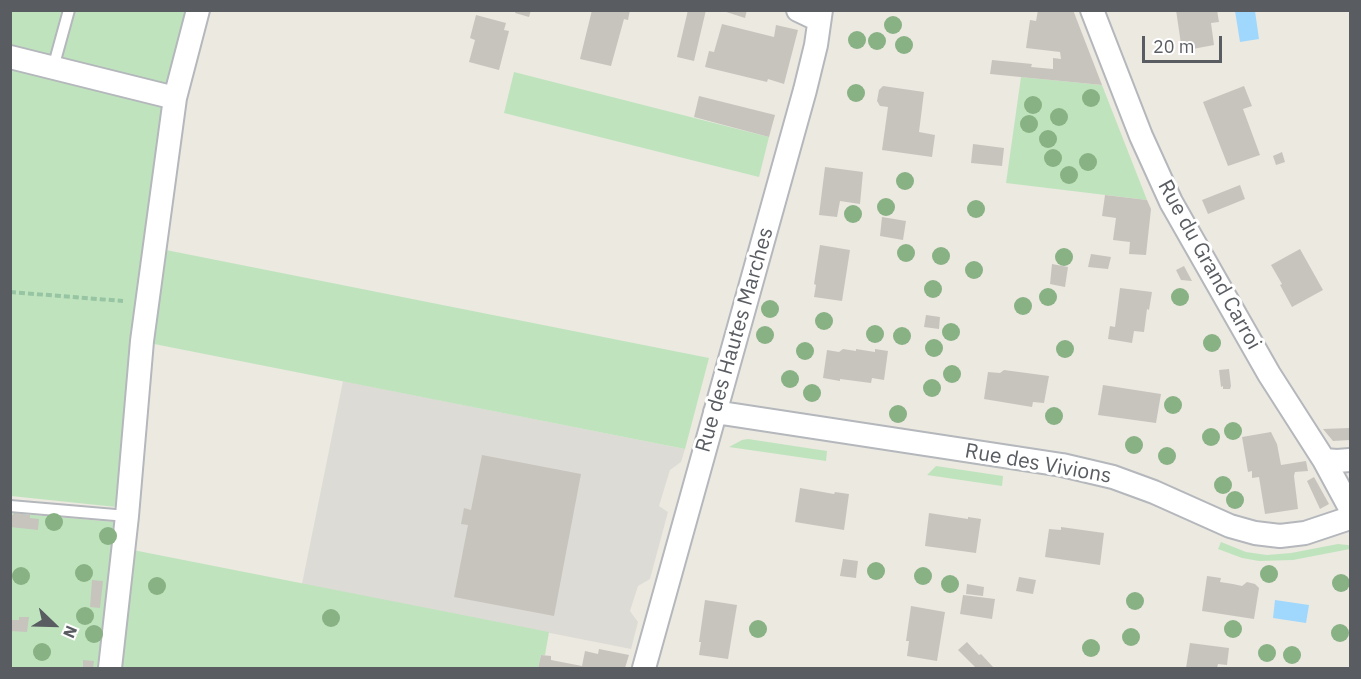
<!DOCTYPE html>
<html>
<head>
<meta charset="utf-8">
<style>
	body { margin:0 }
	#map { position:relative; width:1361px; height:679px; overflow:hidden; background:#ece9e1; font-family:"IBM Plex Sans",sans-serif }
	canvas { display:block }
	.frame { position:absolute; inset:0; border:12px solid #595d62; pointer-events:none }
	.north { position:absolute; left:24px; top:595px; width:60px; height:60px; -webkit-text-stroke:4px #fff; paint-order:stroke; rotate:113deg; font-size:16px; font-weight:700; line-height:24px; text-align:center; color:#595d62 }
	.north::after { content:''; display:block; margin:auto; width:21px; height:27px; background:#595d62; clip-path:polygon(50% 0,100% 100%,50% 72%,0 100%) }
	.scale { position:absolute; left:1142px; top:36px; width:80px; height:27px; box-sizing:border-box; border:3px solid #595d62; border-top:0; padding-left:8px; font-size:18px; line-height:21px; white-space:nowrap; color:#595d62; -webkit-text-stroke:4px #fff; paint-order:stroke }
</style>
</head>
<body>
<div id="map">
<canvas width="1361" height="679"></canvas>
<div class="frame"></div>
<div class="north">N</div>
<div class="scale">20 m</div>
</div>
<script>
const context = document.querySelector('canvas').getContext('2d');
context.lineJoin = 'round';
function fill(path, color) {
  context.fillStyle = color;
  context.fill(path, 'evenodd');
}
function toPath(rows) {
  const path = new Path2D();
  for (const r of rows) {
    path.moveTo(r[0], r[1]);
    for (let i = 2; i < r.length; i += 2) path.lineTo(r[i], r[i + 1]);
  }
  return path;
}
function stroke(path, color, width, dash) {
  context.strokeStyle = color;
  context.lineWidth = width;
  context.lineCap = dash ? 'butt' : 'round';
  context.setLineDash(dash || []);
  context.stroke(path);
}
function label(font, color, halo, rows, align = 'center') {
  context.font = font + ' "IBM Plex Sans",sans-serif';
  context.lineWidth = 6;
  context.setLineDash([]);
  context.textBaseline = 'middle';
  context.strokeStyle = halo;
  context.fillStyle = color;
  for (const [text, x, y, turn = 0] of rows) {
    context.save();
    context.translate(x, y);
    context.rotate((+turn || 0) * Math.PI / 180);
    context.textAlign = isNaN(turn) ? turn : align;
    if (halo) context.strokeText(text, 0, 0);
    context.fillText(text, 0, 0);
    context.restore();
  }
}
const industrial = toPath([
	[343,381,685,449,681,462,670,470,659,506,668,512,650,579,638,586,630,611,638,622,631,649,302,584]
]);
const green = toPath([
	[10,11,189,11,137,339,116,507,11,496],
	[514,72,769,137,759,177,504,113],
	[1021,77,1102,85,1147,200,1006,183],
	[161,249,709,358,685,449,149,343],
	[748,439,827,451,826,461,729,447,742,440],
	[936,466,1003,476,1002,486,927,475],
	[10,513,115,522,100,668,11,668],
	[1221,542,1246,552,1267,555,1291,553,1338,544,1348,545,1350,546,1350,549,1293,560,1259,561,1242,558,1218,549],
	[133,550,549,632,545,655,541,655,538,668,122,668,130,598]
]);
const water = toPath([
	[1235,11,1255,11,1259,39,1240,42],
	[1275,600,1309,605,1306,623,1273,618]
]);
const building = toPath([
	[516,10,531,10,529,17,515,13],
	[592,10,630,10,628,20,624,19,611,66,580,59],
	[688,10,706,10,694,61,677,57],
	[720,10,747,10,745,18],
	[1038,10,1073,10,1102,85,990,74,992,60,1032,64,1031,67,1053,69,1053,58,1061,59,1060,52,1026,48,1030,20,1036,21],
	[1176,10,1217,10,1219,22,1211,23,1214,45,1182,51],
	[476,15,506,23,504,30,509,31,499,70,469,62,475,40,470,38],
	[722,24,774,37,776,25,798,30,784,84,768,79,767,82,705,67,709,51,714,52],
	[883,86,924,92,919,132,935,135,932,157,882,150,888,107,880,106,877,101,879,90],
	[1244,86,1252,106,1243,109,1260,155,1228,166,1203,102],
	[699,96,775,115,769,137,694,117],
	[973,144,1004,148,1002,166,971,163],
	[1282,152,1285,162,1276,165,1273,156],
	[825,167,863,172,860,204,840,201,837,217,819,215],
	[1240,185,1245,199,1208,214,1202,200],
	[1105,195,1147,200,1151,209,1146,255,1129,254,1130,242,1113,240,1116,218,1102,216],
	[882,217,906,221,903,240,880,236],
	[820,245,850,250,842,301,814,297,816,285,814,284],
	[1300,249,1323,290,1292,307,1280,285,1282,284,1271,265],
	[1091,254,1111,257,1108,269,1088,267],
	[1052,264,1068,267,1065,287,1050,284],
	[1184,266,1192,281,1181,280,1176,270],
	[1120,288,1152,292,1149,310,1147,309,1144,332,1134,331,1132,343,1108,339,1110,326,1115,327],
	[926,315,940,317,939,329,924,327],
	[843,349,856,351,856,349,875,352,875,349,888,351,884,380,872,378,871,383,840,379,840,381,823,378,827,350,839,352],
	[1229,369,1231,386,1230,389,1223,389,1223,386,1221,387,1219,370],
	[1004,370,1049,376,1044,403,1033,402,1032,407,984,399,988,372,1000,373],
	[1103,385,1161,394,1156,423,1098,415],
	[1350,428,1350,440,1333,441,1323,429],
	[1271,432,1277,444,1281,465,1306,461,1308,471,1295,472,1294,476,1298,509,1265,514,1259,477,1252,478,1252,471,1248,472,1242,437],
	[482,455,581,474,554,616,454,597,468,525,461,524,464,508,471,510],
	[1314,477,1329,504,1320,509,1307,481],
	[800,488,834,494,835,492,849,494,844,530,795,522],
	[14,513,30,515,30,518,39,519,38,530,10,527,10,515,13,515],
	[929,513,968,519,968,517,981,519,976,553,925,546],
	[1061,527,1104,533,1100,565,1045,557,1049,529,1061,530],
	[843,559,858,561,856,578,840,576],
	[1207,576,1221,578,1220,582,1233,584,1242,586,1247,582,1255,584,1259,588,1254,619,1202,611],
	[1019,577,1036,580,1033,594,1016,591],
	[92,580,103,581,100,608,90,607],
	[967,584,984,587,983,596,966,594],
	[963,595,995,599,992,619,960,614],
	[705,600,737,605,728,659,699,655,701,642,699,642],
	[911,606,945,612,937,661,907,656,909,641,906,641],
	[19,617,29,617,27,632,10,631,10,620,19,620],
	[967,642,979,655,981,654,994,668,976,668,958,650],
	[1190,643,1229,648,1227,665,1218,664,1217,668,1186,668],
	[599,649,629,655,625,668,538,668,541,655,551,656,551,660,582,666,585,651,598,654],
	[83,660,94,661,93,668,83,668]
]);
const path = toPath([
	[10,292,123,301]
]);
const lane = toPath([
	[53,68,69,10],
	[10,506,127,516]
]);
const street = toPath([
	[798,10,819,20],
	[1092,10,1141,136,1171,202,1269,374,1324,460,1350,508],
	[10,57,175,98],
	[715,412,1062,465,1113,477,1154,492,1230,526,1255,533,1280,536,1305,533,1350,518],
	[1324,460,1337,461,1350,460],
	[110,668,127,516,142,341,175,98,198,10],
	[644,668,805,90,816,45,821,10]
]);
const trees = [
	[893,25],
	[857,40],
	[877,41],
	[904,45],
	[856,93],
	[1091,98],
	[1033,105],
	[1059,117],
	[1029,124],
	[1048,139],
	[1053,158],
	[1088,162],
	[1069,175],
	[905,181],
	[886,207],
	[976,209],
	[853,214],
	[906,253],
	[941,256],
	[1064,257],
	[974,270],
	[933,289],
	[1048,297],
	[1180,297],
	[1023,306],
	[770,309],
	[824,321],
	[951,332],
	[875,334],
	[765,335],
	[902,336],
	[1212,343],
	[934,348],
	[1065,349],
	[805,351],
	[952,374],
	[790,379],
	[932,388],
	[812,393],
	[1173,405],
	[898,414],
	[1054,416],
	[1233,431],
	[1211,437],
	[1134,445],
	[1167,456],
	[1223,485],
	[1235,500],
	[54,522],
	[108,536],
	[876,571],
	[84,573],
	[1269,574],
	[21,576],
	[923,576],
	[1341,583],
	[950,584],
	[157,586],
	[1135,601],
	[85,616],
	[331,618],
	[758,629],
	[1233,629],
	[1340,633],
	[94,634],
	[1131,637],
	[1091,648],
	[42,652],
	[1267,653],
	[1292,655]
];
const streetNames = [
	["Rue du Grand Carroi",1209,265,61],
	["Rue des Hautes Marches",735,340,-74],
	["Rue des Vivions",1038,464,10]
];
fill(industrial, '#dddbd5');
fill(green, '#bfe4bd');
fill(water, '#a0d8fd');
fill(building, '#c7c4be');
stroke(lane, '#b4b7bb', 14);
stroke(street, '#b4b7bb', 26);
stroke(path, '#97c4a2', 4, [6, 3]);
stroke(lane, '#fff', 10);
stroke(street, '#fff', 22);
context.fillStyle = '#88b184';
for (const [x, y] of trees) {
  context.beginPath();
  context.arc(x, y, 9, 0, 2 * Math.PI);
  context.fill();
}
label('21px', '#595d62', '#fff', streetNames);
</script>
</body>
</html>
